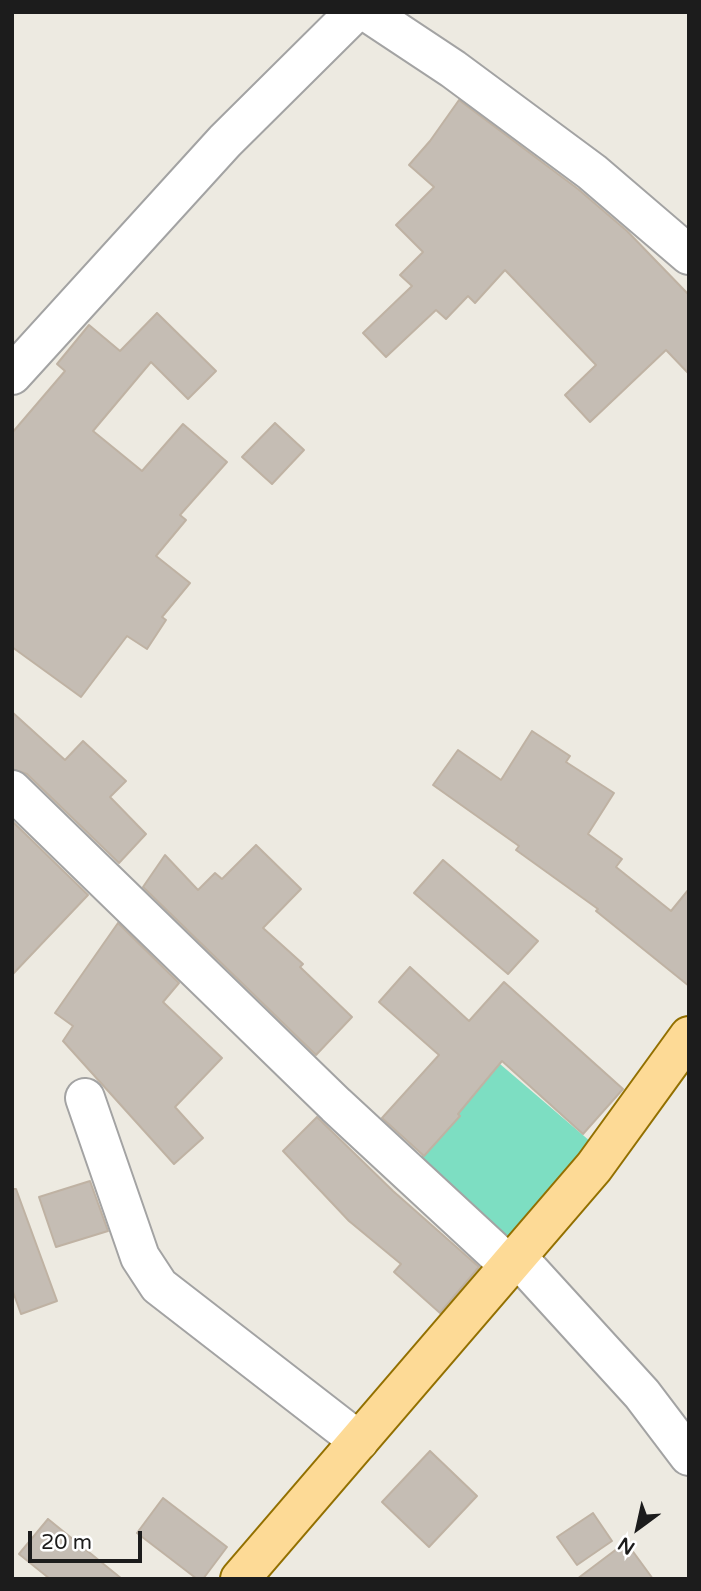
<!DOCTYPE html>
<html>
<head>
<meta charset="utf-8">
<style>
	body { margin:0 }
	#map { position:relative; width:701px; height:1591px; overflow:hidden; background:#edeae1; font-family:"Varela Round",sans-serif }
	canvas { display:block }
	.frame { position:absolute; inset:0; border:14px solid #1c1c1c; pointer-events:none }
	.north { position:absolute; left:603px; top:1493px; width:70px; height:70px; -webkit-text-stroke:5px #fff; paint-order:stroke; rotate:213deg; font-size:19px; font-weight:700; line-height:28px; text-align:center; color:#1c1c1c }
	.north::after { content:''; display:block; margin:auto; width:24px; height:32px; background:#1c1c1c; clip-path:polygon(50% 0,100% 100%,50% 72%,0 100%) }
	.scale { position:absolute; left:28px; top:1531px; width:114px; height:32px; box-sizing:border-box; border:4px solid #1c1c1c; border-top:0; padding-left:9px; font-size:21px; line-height:24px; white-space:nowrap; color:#1c1c1c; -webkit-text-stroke:5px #fff; paint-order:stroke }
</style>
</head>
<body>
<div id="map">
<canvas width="701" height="1591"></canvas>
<div class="frame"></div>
<div class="north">N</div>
<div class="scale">20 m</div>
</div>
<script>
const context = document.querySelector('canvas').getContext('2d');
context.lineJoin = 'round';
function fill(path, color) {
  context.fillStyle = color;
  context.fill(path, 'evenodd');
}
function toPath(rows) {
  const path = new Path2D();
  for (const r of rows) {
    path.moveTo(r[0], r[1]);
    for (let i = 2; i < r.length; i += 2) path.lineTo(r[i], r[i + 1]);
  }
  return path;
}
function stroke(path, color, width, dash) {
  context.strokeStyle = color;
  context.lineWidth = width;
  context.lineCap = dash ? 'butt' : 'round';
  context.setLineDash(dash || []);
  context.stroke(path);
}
const pitch = toPath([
	[500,1064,598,1148,497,1273,395,1187]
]);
const building = toPath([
	[459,100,578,189,627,231,689,295,689,374,666,350,590,422,565,395,596,365,505,270,475,303,468,296,446,319,436,310,386,357,363,333,412,286,400,275,423,252,396,225,434,187,409,165,430,141,459,100],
	[157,313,216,371,188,399,151,362,93,431,142,471,183,424,227,462,180,515,186,520,156,556,190,583,162,617,166,620,147,649,127,636,81,697,12,647,12,433,65,371,57,364,89,325,120,351,157,313],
	[275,423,304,450,272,484,242,457,275,423],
	[12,712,65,760,83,741,126,781,110,797,146,834,119,863,27,774,12,769,12,712],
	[532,731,570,756,566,762,614,793,588,834,622,859,616,867,671,911,689,889,689,986,596,911,598,909,516,850,519,846,433,785,458,750,501,780,532,731],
	[12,821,88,895,12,975,12,821],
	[256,845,301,889,263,928,303,964,300,967,352,1017,316,1055,143,887,165,855,198,890,215,873,222,879,256,845],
	[443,860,538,941,508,974,414,893,443,860],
	[118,923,179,983,163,1002,222,1058,175,1107,203,1138,174,1164,63,1041,73,1026,55,1013,118,923],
	[410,967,469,1021,504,982,623,1089,583,1134,502,1061,458,1114,460,1116,424,1156,382,1118,439,1055,379,1002,410,967],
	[317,1117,393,1191,479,1267,440,1313,394,1272,401,1264,349,1221,283,1151,317,1117],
	[90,1181,108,1231,56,1247,39,1197,90,1181],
	[12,1189,16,1189,57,1301,21,1314,12,1289,12,1189],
	[430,1451,477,1496,429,1547,382,1502,430,1451],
	[163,1498,227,1547,203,1579,197,1579,137,1533,163,1498],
	[593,1513,612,1541,577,1565,557,1537,593,1513],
	[48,1519,122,1579,50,1579,19,1554,48,1519],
	[626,1542,653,1579,577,1579,626,1542]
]);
const minor = toPath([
	[367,12,453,69,592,172,689,255],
	[12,375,225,141,355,12],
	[12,790,336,1105,510,1266],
	[85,1098,140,1257,159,1286,359,1441],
	[517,1257,642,1394,689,1456]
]);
const primary = toPath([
	[240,1579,594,1167,689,1036]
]);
fill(pitch, '#7ddec2');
fill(building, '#c5bdb4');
stroke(building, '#bfb2a3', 2);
stroke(minor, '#a3a3a3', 42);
stroke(primary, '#937000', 42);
stroke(minor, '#fff', 38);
stroke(primary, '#fdda96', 38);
</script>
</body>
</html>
